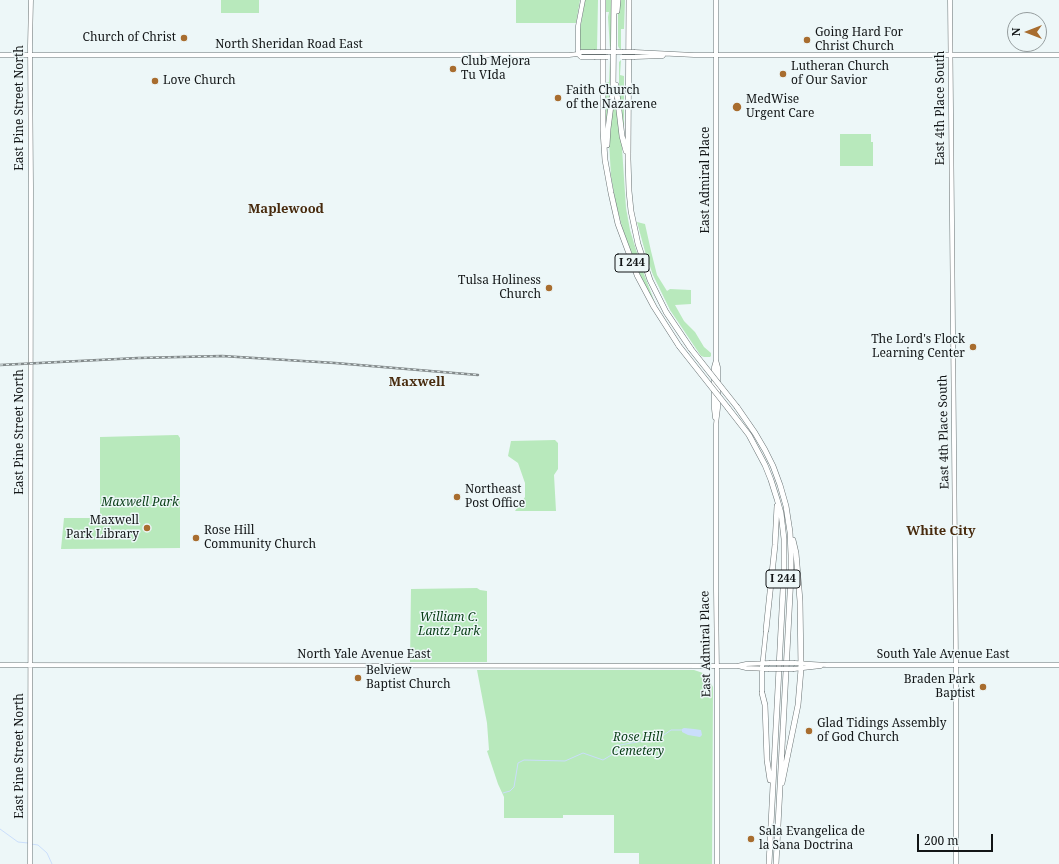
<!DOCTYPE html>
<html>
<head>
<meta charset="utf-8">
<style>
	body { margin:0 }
	#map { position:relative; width:1059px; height:864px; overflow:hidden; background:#edf7f8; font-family:"Noto Serif",serif }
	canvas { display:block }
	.north { position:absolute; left:1007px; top:12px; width:40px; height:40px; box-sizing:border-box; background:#edf7f8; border:1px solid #959d9e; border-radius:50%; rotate:270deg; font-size:11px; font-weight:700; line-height:16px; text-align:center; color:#121516 }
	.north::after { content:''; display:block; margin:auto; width:14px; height:18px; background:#a86d2f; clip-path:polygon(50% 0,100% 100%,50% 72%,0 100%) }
	.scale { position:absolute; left:917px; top:834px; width:76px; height:18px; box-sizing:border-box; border:2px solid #121516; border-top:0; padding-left:5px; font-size:12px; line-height:14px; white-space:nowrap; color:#121516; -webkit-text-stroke:3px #edf7f8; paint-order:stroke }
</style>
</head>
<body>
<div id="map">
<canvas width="1059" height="864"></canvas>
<div class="north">N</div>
<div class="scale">200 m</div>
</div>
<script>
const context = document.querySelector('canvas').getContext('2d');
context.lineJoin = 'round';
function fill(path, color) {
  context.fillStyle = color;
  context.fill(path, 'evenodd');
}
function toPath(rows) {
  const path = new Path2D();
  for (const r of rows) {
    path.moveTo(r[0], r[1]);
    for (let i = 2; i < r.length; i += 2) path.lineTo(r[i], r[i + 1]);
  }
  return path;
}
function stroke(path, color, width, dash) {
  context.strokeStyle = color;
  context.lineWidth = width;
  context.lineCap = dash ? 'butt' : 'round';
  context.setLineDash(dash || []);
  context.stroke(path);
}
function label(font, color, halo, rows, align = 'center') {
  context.font = font + ' "Noto Serif",serif';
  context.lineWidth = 3;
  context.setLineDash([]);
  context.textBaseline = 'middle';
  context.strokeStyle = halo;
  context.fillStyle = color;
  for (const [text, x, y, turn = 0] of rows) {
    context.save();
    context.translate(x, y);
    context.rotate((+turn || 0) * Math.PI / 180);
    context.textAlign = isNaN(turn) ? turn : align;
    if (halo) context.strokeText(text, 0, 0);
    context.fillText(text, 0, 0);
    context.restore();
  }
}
const green = toPath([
	[221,0,259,0,259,13,221,13],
	[516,0,580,0,576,23,516,23],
	[585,0,598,0,597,50,581,50,580,47,580,30],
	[606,0,612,0,611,46,610,49,608,17,609,12,606,12],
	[620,0,625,0,624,29,621,29,621,50,619,48,618,46,618,13],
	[610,60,612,82,607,129,606,128,606,82,609,82],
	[621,60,620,75,624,76,624,129,623,130,619,96,619,62],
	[614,92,621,133,626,208,630,230,641,266,655,303,640,275,633,256,623,230,616,204,611,176,609,141],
	[840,134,871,134,871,142,873,142,873,166,840,166],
	[637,222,645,224,651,251,657,275,667,291,670,289,691,290,691,304,675,305,684,321,695,332,704,347,711,353,711,356,710,357,704,357,701,356,670,310,653,275,646,255],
	[176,435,178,435,180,438,180,548,61,549,64,518,100,518,100,437],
	[555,440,558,443,558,469,554,475,556,511,515,511,525,497,525,483,518,463,508,456,511,441],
	[477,588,480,590,487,591,487,662,410,662,411,589],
	[477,670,694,670,706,674,713,687,712,864,639,864,639,853,614,853,614,815,563,815,563,818,504,818,504,797,498,784,487,751,489,750,487,723]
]);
const water = toPath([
	[684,728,694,729,701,730,702,735,700,737,688,735,682,732,682,729]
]);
const stream = toPath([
	[503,793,510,791,514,787,518,763,524,760,565,761,583,753,603,760,618,751,620,745,649,740,656,736,664,735,671,730,682,730],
	[0,829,18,842,28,843],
	[31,844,38,845,47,853,52,864]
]);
const secondary = toPath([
	[950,0,956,660,956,864],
	[606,52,622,52],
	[635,52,694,55,1059,55],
	[578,54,578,26,583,0],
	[578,54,581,57,594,57],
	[0,55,569,55,578,54,581,52,594,52],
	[635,57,663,56],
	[716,360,718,367,718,408,716,424,716,590,717,671,717,864],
	[715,418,714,409,714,367,716,360,716,0],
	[795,663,827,665,1059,665],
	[0,665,717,666,737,666,746,664,769,663],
	[738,666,746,668,768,669],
	[794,669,821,666],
	[762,693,762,668,766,630],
	[30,864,31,187,30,46,31,0]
]);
const highway = toPath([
	[603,0,603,131,605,160,611,193,618,224,637,275,654,307,679,346],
	[629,0,628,159,629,191,631,211,638,244,650,280,666,312,691,349],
	[617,11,618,0],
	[616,85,622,136,626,151],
	[607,145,608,129,613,89,614,0],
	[737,407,755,433,765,450,773,466,780,485,786,506,790,532,791,555,791,575,776,864],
	[728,408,749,435,765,465,771,480,777,499,781,513,784,539,784,570,769,864],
	[766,630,775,545,777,506],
	[762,693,765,705,767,760,770,780],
	[782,783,798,705,801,669,800,601,796,553,793,540]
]);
const rail = toPath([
	[0,365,138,358,222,356,335,363,478,375]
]);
const secondaryBridge = toPath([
	[594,52,606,52],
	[622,52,635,52],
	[594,57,608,57],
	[622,57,635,57],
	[769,663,795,663],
	[768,669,794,669]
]);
const highwayBridge = toPath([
	[679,346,728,408],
	[691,349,737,407]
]);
const markers = [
	[184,38,4,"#a86d2f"],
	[807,40,4,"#a86d2f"],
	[453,69,4,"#a86d2f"],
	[783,74,4,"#a86d2f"],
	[155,81,4,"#a86d2f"],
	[558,98,4,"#a86d2f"],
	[737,107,5,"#a86d2f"],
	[549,288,4,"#a86d2f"],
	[973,347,4,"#a86d2f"],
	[457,497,4,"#a86d2f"],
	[147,528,4,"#a86d2f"],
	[196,538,4,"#a86d2f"],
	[358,678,4,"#a86d2f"],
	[983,687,4,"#a86d2f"],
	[809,731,4,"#a86d2f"],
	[751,839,4,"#a86d2f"]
];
const shields = [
	[632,263,34],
	[783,579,34]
];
const shieldNames = [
	["I 244",632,263],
	["I 244",783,579]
];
const poiNames = [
	["Going Hard For",815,33],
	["Christ Church",815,47],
	["Church of Christ",176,38,"right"],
	["Club Mejora",461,62],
	["Tu VIda",461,76],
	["Lutheran Church",791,67],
	["of Our Savior",791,81],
	["Love Church",163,81],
	["Faith Church",566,91],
	["of the Nazarene",566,105],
	["MedWise",746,100],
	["Urgent Care",746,114],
	["Tulsa Holiness",541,281,"right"],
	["Church",541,295,"right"],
	["The Lord's Flock",965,340,"right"],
	["Learning Center",965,354,"right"],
	["Northeast",465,490],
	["Post Office",465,504],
	["Maxwell",139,521,"right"],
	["Park Library",139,535,"right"],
	["Rose Hill",204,531],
	["Community Church",204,545],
	["Belview",366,671],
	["Baptist Church",366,685],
	["Braden Park",975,680,"right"],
	["Baptist",975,694,"right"],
	["Glad Tidings Assembly",817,724],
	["of God Church",817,738],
	["Sala Evangelica de",759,832],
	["la Sana Doctrina",759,846]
];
const streetNames = [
	["North Sheridan Road East",289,45],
	["East Pine Street North",20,108,-90],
	["East 4th Place South",941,108,-90],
	["East Admiral Place",706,180,-90],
	["East Pine Street North",20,432,-90],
	["East 4th Place South",944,432,-91],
	["East Admiral Place",706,644,-91],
	["North Yale Avenue East",364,655],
	["South Yale Avenue East",943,655],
	["East Pine Street North",20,756,-90]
];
const parkNames = [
	["Maxwell Park",140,503],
	["William C.",449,618],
	["Lantz Park",449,632],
	["Rose Hill",638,738],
	["Cemetery",638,752]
];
const neighbourhoodNames = [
	["Maplewood",286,209],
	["Maxwell",417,382],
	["White City",941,531]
];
fill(green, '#b8e9bc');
fill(water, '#cadefb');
stroke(stream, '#cadefb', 1);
stroke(secondary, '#687172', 5);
stroke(highway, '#687172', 6);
stroke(secondary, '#fff', 4);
stroke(highway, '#fff', 5);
stroke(rail, '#82898a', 2.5);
stroke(rail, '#edf7f8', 1, [3]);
stroke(secondaryBridge, '#687172', 5, []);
stroke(highwayBridge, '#687172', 6, []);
stroke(secondaryBridge, '#fff', 4);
stroke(highwayBridge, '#fff', 5);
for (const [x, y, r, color] of markers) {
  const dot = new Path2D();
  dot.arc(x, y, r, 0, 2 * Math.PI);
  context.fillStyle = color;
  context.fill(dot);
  stroke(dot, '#edf7f8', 1.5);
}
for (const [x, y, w] of shields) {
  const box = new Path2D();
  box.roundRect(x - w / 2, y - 9, w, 18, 3);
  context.fillStyle = '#edf7f8';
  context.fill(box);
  stroke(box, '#121516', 1);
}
label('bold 11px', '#121516', null, shieldNames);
label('12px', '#121516', '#edf7f8', poiNames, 'left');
label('12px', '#121516', '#edf7f8', streetNames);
label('italic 12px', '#073c14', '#edf7f8', parkNames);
label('bold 13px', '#482b0e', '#edf7f8', neighbourhoodNames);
</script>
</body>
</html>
